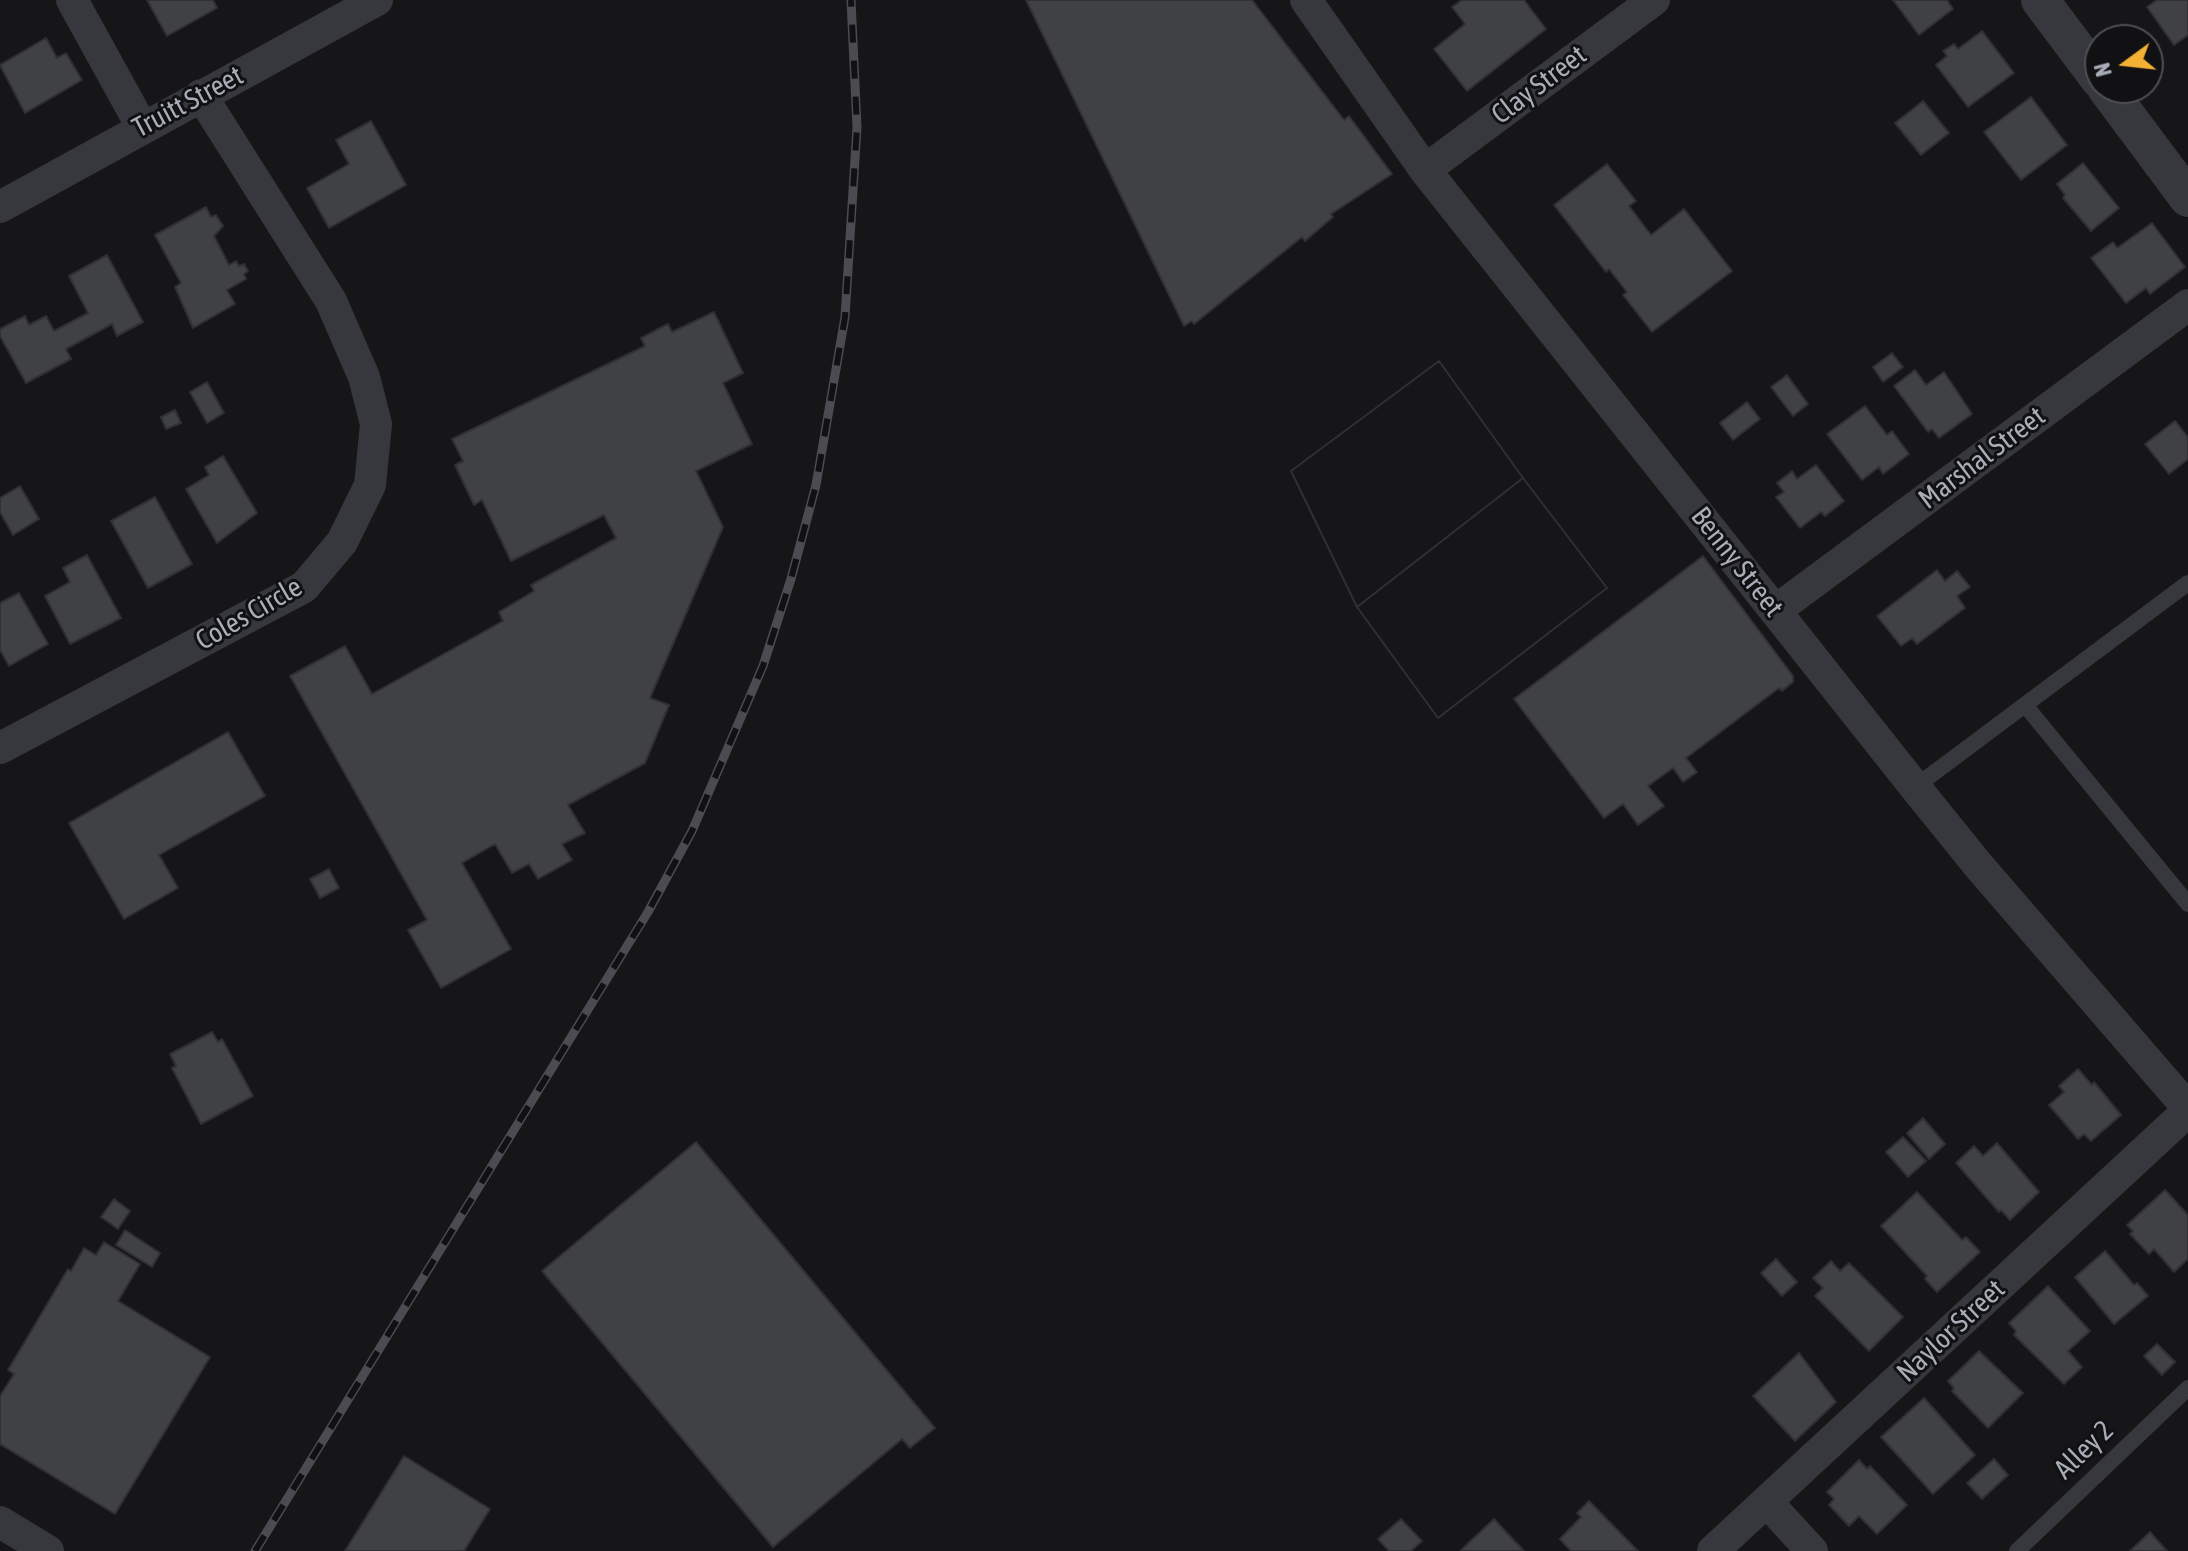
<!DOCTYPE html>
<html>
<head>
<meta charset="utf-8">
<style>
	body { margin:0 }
	#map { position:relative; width:2188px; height:1551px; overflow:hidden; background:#161618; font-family:"Asap Condensed",sans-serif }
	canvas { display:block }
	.north { position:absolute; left:2084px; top:24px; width:80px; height:80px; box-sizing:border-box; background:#111113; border:2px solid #4d4f55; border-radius:50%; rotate:255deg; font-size:22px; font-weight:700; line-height:32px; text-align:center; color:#a8adb8 }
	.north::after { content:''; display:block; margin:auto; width:28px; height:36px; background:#f2b134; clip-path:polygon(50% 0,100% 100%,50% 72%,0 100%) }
</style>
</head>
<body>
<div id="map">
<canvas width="2188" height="1551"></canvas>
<div class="north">N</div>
</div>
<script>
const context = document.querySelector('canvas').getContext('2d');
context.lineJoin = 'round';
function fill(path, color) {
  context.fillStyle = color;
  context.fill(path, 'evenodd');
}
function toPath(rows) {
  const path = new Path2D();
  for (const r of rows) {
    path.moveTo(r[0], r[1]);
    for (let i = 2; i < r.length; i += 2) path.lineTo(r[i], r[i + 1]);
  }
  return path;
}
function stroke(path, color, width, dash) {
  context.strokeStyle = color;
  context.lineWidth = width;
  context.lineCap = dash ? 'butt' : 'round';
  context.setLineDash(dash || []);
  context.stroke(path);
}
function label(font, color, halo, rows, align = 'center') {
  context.font = font + ' "Asap Condensed",sans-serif';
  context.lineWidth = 6;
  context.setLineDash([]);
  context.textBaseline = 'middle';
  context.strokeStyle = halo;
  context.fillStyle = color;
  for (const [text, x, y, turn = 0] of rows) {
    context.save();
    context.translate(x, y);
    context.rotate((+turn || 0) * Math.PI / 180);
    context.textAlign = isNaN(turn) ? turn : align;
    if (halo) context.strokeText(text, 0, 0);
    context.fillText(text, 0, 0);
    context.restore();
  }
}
const building = toPath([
	[147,0,213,0,217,8,167,36,147,0],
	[1026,0,1252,0,1344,120,1349,116,1392,174,1331,214,1333,217,1305,241,1302,237,1194,324,1192,321,1184,326,1026,0],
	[1462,0,1524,0,1546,29,1467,91,1434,49,1465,24,1452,7,1462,0],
	[1893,0,1947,0,1953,9,1919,35,1893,0],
	[2157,0,2188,0,2188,35,2174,45,2147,7,2157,0],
	[1982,31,2014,73,1968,107,1936,65,1947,56,1943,51,1954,44,1958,49,1982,31],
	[46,38,57,58,66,53,82,80,25,113,0,65,46,38],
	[2031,97,2067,145,2021,180,1984,132,2031,97],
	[1923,101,1949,133,1921,155,1895,123,1923,101],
	[371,121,406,185,329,228,307,188,349,164,336,140,371,121],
	[2083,163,2119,208,2091,231,2063,198,2065,195,2057,184,2083,163],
	[1607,164,1636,201,1629,206,1651,235,1684,209,1732,271,1652,332,1623,295,1627,292,1609,269,1606,272,1554,205,1607,164],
	[206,207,211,217,216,215,223,226,214,236,229,265,236,261,239,266,244,264,248,271,244,274,246,279,227,290,235,304,193,328,175,287,181,283,155,235,206,207],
	[2152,223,2185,267,2150,294,2146,288,2126,303,2091,258,2113,242,2117,248,2152,223],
	[107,255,143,322,117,336,112,324,66,349,71,359,26,383,0,336,0,329,25,316,29,325,46,316,54,331,88,313,69,276,107,255],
	[714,312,743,373,723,383,752,444,696,471,723,527,650,698,669,705,645,763,568,805,585,833,562,844,572,860,538,879,529,864,512,873,495,844,462,863,511,949,441,988,408,930,427,920,290,676,345,646,372,694,503,621,499,612,534,591,531,585,616,538,604,515,511,561,482,500,474,505,455,465,463,461,452,439,645,346,641,338,668,324,672,332,714,312],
	[1892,353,1903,367,1883,382,1873,367,1892,353],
	[1439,361,1523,478,1357,607,1291,471,1439,361],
	[1439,361,1523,478,1357,607,1291,471,1439,361],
	[1915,370,1926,385,1944,372,1972,414,1939,438,1932,429,1928,432,1894,386,1915,370],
	[1787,375,1808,404,1793,416,1771,387,1787,375],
	[207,382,224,413,207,423,190,392,207,382],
	[1747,402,1760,419,1733,440,1720,423,1747,402],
	[1865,406,1887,435,1892,431,1909,454,1883,474,1879,467,1862,480,1827,434,1865,406],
	[175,410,181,423,166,429,161,417,175,410],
	[2175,421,2188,437,2188,459,2169,474,2145,444,2175,421],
	[223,456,257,513,217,543,186,489,209,475,205,467,223,456],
	[1816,465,1844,501,1825,516,1821,512,1800,528,1776,497,1784,492,1777,483,1792,471,1797,479,1816,465],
	[1523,478,1607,588,1438,718,1357,607,1523,478],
	[1523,478,1607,588,1438,718,1357,607,1523,478],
	[20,486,39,519,13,535,0,512,0,498,20,486],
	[155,497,192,564,148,588,111,521,155,497],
	[87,555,121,618,70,644,45,596,70,582,63,568,87,555],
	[1703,556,1793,676,1793,682,1782,691,1779,688,1686,758,1697,772,1683,782,1673,768,1648,786,1664,806,1638,825,1623,804,1604,818,1514,699,1703,556],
	[1937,570,1945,581,1957,571,1970,587,1957,596,1965,608,1917,644,1912,638,1901,646,1877,616,1937,570],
	[19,593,48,644,9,666,0,650,0,603,19,593],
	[228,732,265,796,159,855,178,888,124,919,69,823,228,732],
	[329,869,339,888,320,898,310,879,329,869],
	[212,1032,218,1042,222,1039,253,1096,201,1124,172,1068,176,1066,170,1054,212,1032],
	[2078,1069,2092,1085,2094,1082,2121,1115,2091,1141,2084,1134,2078,1139,2049,1105,2064,1092,2059,1086,2078,1069],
	[1923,1118,1945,1144,1929,1159,1907,1133,1923,1118],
	[1903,1137,1926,1161,1908,1177,1886,1152,1903,1137],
	[696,1142,935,1428,910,1448,902,1439,773,1547,542,1271,696,1142],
	[1997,1143,2039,1192,2010,1220,2001,1210,1999,1212,1956,1163,1974,1146,1983,1156,1997,1143],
	[2165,1190,2188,1215,2188,1259,2174,1272,2154,1249,2149,1254,2130,1234,2133,1231,2127,1225,2165,1190],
	[1917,1192,1962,1240,1966,1237,1980,1252,1937,1292,1925,1279,1927,1276,1881,1226,1917,1192],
	[114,1199,130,1211,118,1229,101,1217,114,1199],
	[125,1230,160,1253,152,1267,116,1245,125,1230],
	[104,1242,140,1264,118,1301,210,1357,115,1514,0,1444,0,1396,14,1374,8,1370,68,1269,71,1271,84,1248,96,1255,104,1242],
	[2105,1251,2134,1285,2137,1283,2148,1296,2114,1324,2075,1277,2105,1251],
	[1776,1259,1797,1282,1782,1296,1761,1273,1776,1259],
	[1831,1261,1840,1271,1849,1263,1903,1317,1869,1351,1815,1296,1823,1288,1813,1278,1831,1261],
	[2048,1286,2090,1331,2068,1351,2082,1367,2064,1384,2014,1335,2016,1331,2009,1323,2048,1286],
	[2157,1344,2175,1362,2162,1375,2144,1356,2157,1344],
	[1979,1351,2023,1393,1988,1428,1952,1391,1954,1388,1948,1381,1979,1351],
	[1799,1353,1836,1402,1795,1441,1753,1396,1799,1353],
	[1924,1398,1975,1455,1933,1494,1881,1437,1924,1398],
	[404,1456,490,1509,464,1551,345,1551,404,1456],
	[1994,1459,2008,1475,1982,1499,1967,1483,1994,1459],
	[1859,1460,1867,1469,1870,1466,1907,1505,1877,1534,1859,1516,1849,1526,1829,1505,1834,1499,1827,1492,1859,1460],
	[1589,1501,1638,1551,1571,1551,1560,1539,1581,1517,1577,1513,1589,1501],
	[1401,1519,1422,1541,1411,1551,1389,1551,1378,1539,1401,1519],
	[1494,1519,1524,1551,1461,1551,1461,1550,1494,1519],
	[2150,1532,2167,1551,2130,1551,2150,1532]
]);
const service = toPath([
	[2025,705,2188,904],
	[1915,787,2188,583],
	[2017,1551,2188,1388]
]);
const minor = toPath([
	[72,0,142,127],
	[1306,0,1425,170,1915,787,1978,865,2188,1108],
	[1425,170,1654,0],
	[0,207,377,0],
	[1775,611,2188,305],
	[0,748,304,587,342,542,370,485,376,424,364,377,331,301,201,95],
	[1767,1502,1812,1551],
	[0,1522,48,1551],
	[1713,1551,2188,1111]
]);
const tertiary = toPath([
	[2040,0,2100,80],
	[2106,88,2188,198]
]);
const rail = toPath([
	[255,1551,648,912,692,831,763,666,791,579,816,485,845,317,857,127,851,0]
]);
const streetNames = [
	["Clay Street",1539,85,-37],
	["Truitt Street",188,102,-28],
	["Marshal Street",1982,458,-37],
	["Benny Street",1737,562,52],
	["Coles Circle",249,614,-30],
	["Naylor Street",1951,1331,-43],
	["Alley 2",2084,1450,-44]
];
fill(building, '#404145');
stroke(building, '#303034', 2);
stroke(service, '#37383d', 16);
stroke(minor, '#37383d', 32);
stroke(tertiary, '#37383d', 38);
stroke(rail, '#4a4c52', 9);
stroke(rail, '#111113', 6, [18]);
label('28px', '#a8adb8', '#111113', streetNames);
</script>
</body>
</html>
